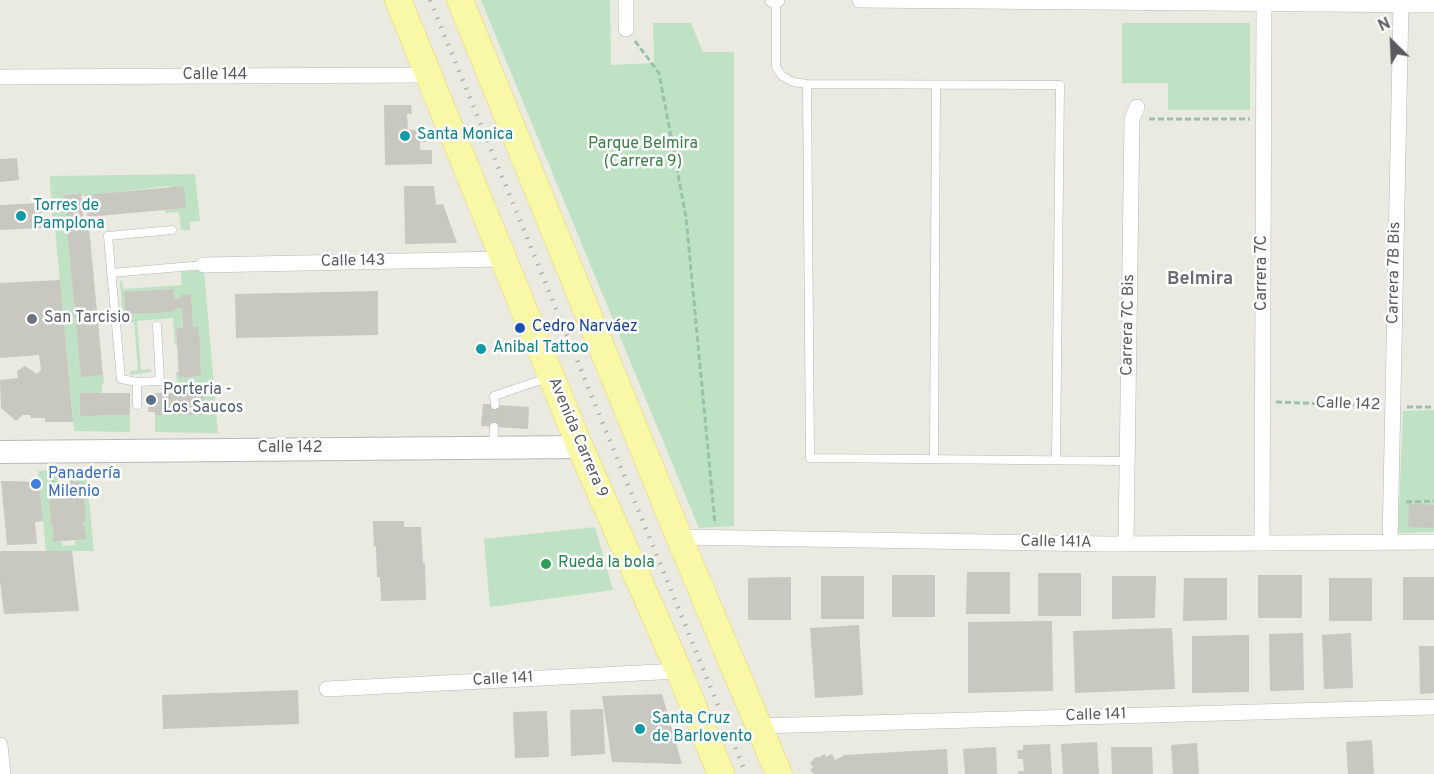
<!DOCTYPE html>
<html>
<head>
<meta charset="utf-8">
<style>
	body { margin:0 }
	#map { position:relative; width:1434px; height:774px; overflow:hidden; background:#ebeae0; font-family:Overpass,sans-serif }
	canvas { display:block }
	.north { position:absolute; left:1362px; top:12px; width:60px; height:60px; -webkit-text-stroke:4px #fff; paint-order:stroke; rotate:336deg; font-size:16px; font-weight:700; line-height:24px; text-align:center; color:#595b60 }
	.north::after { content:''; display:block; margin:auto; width:21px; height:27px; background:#595b60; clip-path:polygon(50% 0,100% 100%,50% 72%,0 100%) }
</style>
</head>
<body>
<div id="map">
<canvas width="1434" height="774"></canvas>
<div class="north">N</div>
</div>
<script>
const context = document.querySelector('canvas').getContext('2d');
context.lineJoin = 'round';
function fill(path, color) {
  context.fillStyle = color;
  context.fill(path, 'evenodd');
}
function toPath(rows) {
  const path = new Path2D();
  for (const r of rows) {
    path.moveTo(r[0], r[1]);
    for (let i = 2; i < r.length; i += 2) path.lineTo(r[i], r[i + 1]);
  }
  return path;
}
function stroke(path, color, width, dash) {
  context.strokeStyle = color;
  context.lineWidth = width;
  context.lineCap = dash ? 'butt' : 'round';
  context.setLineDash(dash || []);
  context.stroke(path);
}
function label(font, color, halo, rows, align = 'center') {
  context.font = font + ' Overpass,sans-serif';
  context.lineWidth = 5;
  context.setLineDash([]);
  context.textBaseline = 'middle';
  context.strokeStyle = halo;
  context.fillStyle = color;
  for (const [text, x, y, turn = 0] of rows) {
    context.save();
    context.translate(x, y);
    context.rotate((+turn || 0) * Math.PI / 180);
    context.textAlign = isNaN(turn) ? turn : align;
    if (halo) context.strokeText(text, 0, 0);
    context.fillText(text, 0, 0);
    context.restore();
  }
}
const green = toPath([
	[481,0,610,0,611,65,654,63,653,23,691,23,703,52,734,52,734,526,699,528],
	[1122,23,1250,23,1250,110,1168,110,1168,83,1122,83],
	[195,174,200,221,190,222,190,230,181,230,179,212,165,213,165,210,186,208,169,186,81,196,80,193,64,195,81,376,103,374,104,384,102,384,102,393,94,416,130,415,130,432,74,431,55,228,52,228,50,176],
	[204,270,218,433,155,432,155,415,205,414,204,393,183,393,183,384,177,384,176,372,179,372,179,378,201,376,200,342,198,327,193,327,191,295,181,295,181,298,174,299,173,289,124,293,125,314,160,313,174,311,175,308,182,308,183,328,176,329,177,346,175,345,173,318,137,321,141,370,150,369,151,372,130,375,130,371,138,370,134,322,123,323,120,281,122,281,123,289,182,285,181,271],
	[1434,410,1434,532,1398,533,1403,411],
	[57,470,58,482,48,485,51,501,49,502,51,524,53,525,53,541,62,542,63,546,75,545,75,541,86,538,83,522,86,521,83,498,81,499,81,482,69,481,69,470,86,470,94,551,46,551,38,471],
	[595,527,613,590,490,607,484,539]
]);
const building = toPath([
	[384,105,411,105,412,114,407,114,408,130,425,129,426,142,420,142,420,150,432,150,432,164,385,165],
	[17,158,19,180,0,182,0,159],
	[184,186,186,208,87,217,85,195],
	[404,186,434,186,436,205,443,204,457,243,405,244],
	[81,193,84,226,67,228,64,195],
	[41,203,42,228,0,230,0,205],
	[89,227,103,375,81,377,67,229],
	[60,280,73,422,45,422,45,418,31,418,30,415,23,415,16,421,1,408,0,380,18,378,17,371,25,366,37,374,41,370,39,355,0,358,0,283],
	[173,289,174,299,181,298,181,295,191,294,193,327,198,327,200,341,201,376,179,378,176,328,183,328,182,308,175,308,175,311,160,313,125,314,124,292],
	[378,291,378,335,236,338,235,294],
	[80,393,130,393,130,415,80,416],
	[155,393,204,393,205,415,155,415,155,412,148,412,148,395,155,395],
	[483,404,529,407,528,429,481,426],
	[74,480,74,482,81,481,81,499,84,498,86,521,83,522,87,539,53,542,53,525,51,525,49,501,51,501,48,485],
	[1,481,39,482,43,521,35,522,37,544,7,545],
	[1409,504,1434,505,1434,528,1408,527],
	[373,521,404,521,404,527,421,527,423,563,425,563,426,600,381,601,380,577,377,577,376,546,374,547],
	[0,551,72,551,79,611,4,614,0,580],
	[967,572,1010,572,1010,614,966,614],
	[1038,573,1081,573,1081,616,1038,616],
	[892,575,935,575,935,617,892,617],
	[1258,575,1302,575,1302,618,1258,618],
	[821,576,864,576,864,619,821,619],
	[1112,576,1156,576,1155,618,1112,619],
	[791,577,791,620,748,620,748,578],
	[1403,577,1434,577,1434,620,1403,620],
	[1184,578,1227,578,1227,620,1183,621],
	[1329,578,1372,578,1372,621,1329,621],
	[1052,621,1053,691,968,693,968,622],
	[859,625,863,695,815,698,810,628],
	[1172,628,1175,689,1075,693,1073,631],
	[1303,633,1304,690,1270,691,1269,634],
	[1351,633,1353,688,1324,689,1322,635],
	[1249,635,1249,692,1192,693,1192,636],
	[1419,646,1434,646,1434,693,1420,694],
	[298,690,299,724,163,729,162,695],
	[662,694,682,764,612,762,602,696],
	[603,709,605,754,571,756,570,710],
	[547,711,549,757,515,758,513,712],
	[1372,740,1374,774,1348,774,1346,742],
	[1097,742,1099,774,1063,774,1061,744],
	[1197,743,1199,774,1173,774,1171,745],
	[1050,744,1052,774,1018,774,1018,771,1024,771,1023,759,1018,759,1017,750,1023,750,1023,745],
	[996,747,997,774,965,774,963,749],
	[1111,747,1152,747,1153,774,1112,774],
	[947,749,948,774,814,774,810,770,813,767,810,763,816,757,819,757,825,754,826,757,832,754,835,760,845,755]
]);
const path = toPath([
	[635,41,659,73,686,217,715,524],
	[1149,119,1250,119],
	[1276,402,1377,406],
	[1407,407,1434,407],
	[51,470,52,484],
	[1406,502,1434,501]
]);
const service = toPath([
	[776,0,776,67,782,76,793,82,807,84,1060,85,1056,460],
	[807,84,810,458,1127,461],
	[111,273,204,265],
	[137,382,121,379,108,236,172,230],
	[137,405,137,382,160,381,157,326],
	[495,405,494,396,547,378],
	[493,446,494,427],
	[934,459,936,85]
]);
const minor = toPath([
	[626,0,626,29],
	[773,0,777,0],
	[860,0,1434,5],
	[0,77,429,75],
	[204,265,503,259],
	[679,537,1108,544,1434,542],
	[1390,542,1401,5],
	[1262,543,1264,4],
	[1126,544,1132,119,1137,107],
	[327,689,679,671],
	[759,726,1434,707],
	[0,745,3,774]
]);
const secondary = toPath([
	[0,452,580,447]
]);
const primary = toPath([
	[398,0,580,447,679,671,721,774],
	[460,0,679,537,779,774]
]);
const rail = toPath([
	[430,0,746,774]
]);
const markers = [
	[405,136,6,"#0f9aa8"],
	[21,216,6,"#0f9aa8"],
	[32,319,6,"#6b7280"],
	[520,328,6,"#1a4fb4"],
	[481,349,6,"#0f9aa8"],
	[151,400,6,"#5c6f8a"],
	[36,484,6,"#3f7fe0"],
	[546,564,6,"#2e9e5b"],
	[640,729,6,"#0f9aa8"]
];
const streetNames = [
	["Calle 144",215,76],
	["Calle 143",353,262,-1],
	["Carrera 7C",1263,273,-90],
	["Carrera 7B Bis",1395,273,-89],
	["Carrera 7C Bis",1129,325,-89],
	["Calle 142",1348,405,2],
	["Avenida Carrera 9",577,438,67],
	["Calle 142",290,449],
	["Calle 141A",1056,543,1],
	["Calle 141",503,680,-3],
	["Calle 141",1096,716,-2]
];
const cultureNames = [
	["Santa Monica",417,136],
	["Torres de",33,207],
	["Pamplona",33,225],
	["Anibal Tattoo",493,349],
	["Santa Cruz",652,720],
	["de Barlovento",652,738]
];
const parkNames = [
	["Parque Belmira",643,145],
	["(Carrera 9)",643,163]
];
const worshipNames = [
	["San Tarcisio",44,319]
];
const transitNames = [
	["Cedro Narváez",532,328]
];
const serviceNames = [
	["Porteria -",163,391],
	["Los Saucos",163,409]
];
const shopNames = [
	["Panadería",48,475],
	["Milenio",48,493]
];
const leisureNames = [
	["Rueda la bola",558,564]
];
const neighbourhoodNames = [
	["Belmira",1200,280]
];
fill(green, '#bee2c3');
fill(building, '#c8c7c0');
stroke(service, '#b6b7bc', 9);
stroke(minor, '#b6b7bc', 16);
stroke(secondary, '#b6b8be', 24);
stroke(primary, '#e8d55d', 27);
stroke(path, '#98c2aa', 3, [6, 3]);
stroke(service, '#fff', 8);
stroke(minor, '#fff', 15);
stroke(secondary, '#fff', 22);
stroke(primary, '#f9f8a7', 26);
stroke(rail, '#b1b2b2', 4.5, [1.5, 8]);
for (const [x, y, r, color] of markers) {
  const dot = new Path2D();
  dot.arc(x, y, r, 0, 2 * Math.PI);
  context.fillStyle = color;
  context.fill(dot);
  stroke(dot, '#fff', 2);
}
label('16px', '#595b60', '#fff', streetNames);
label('16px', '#0d838f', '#fff', cultureNames, 'left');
label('16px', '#398046', '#fff', parkNames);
label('16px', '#5b616d', '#fff', worshipNames, 'left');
label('16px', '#164399', '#fff', transitNames, 'left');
label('16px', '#4e5e75', '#fff', serviceNames, 'left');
label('16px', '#366cbe', '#fff', shopNames, 'left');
label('16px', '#27864d', '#fff', leisureNames, 'left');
label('bold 18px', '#6a6d72', '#fff', neighbourhoodNames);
</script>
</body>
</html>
